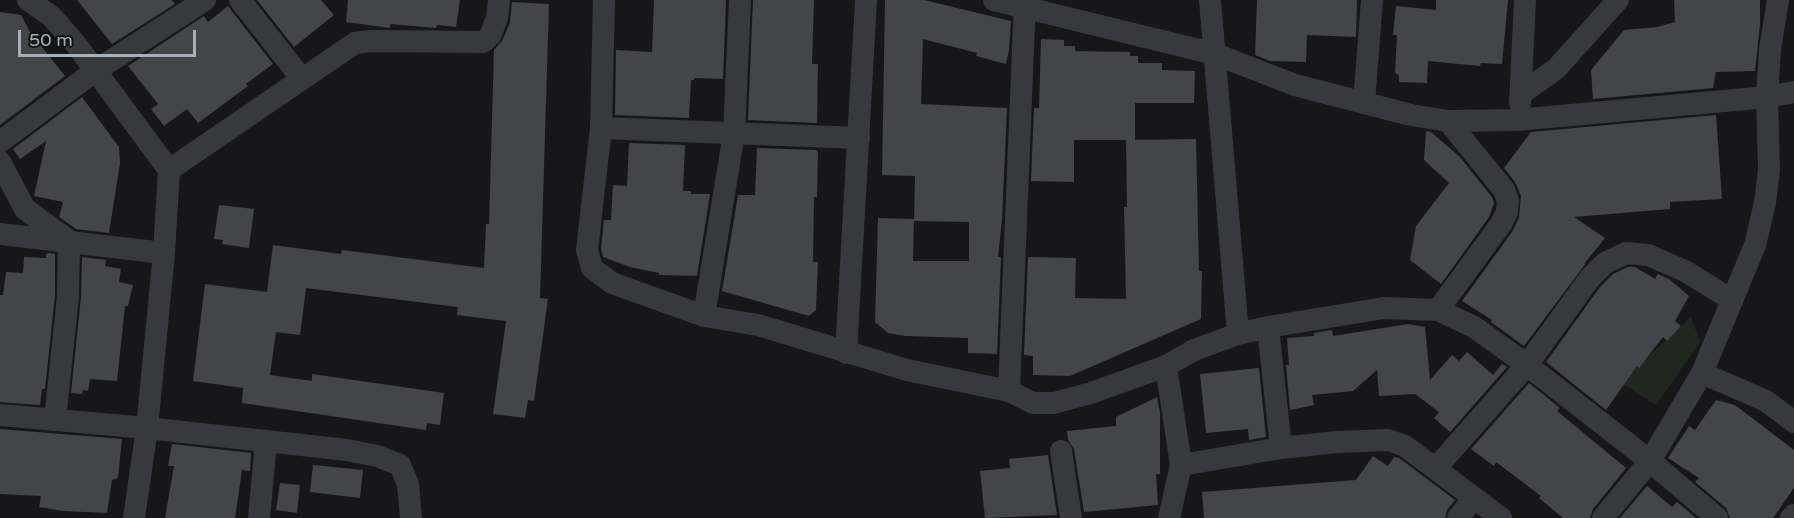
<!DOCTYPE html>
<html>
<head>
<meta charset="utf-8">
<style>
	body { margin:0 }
	#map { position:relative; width:1794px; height:518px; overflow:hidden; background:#171719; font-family:"Varela Round",sans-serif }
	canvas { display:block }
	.scale { position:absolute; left:18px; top:30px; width:178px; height:27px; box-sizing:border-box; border:3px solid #a9afb9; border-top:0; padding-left:8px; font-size:18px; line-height:21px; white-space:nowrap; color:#a9afb9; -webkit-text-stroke:4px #121214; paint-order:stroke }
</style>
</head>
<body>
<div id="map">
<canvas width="1794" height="518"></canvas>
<div class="scale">50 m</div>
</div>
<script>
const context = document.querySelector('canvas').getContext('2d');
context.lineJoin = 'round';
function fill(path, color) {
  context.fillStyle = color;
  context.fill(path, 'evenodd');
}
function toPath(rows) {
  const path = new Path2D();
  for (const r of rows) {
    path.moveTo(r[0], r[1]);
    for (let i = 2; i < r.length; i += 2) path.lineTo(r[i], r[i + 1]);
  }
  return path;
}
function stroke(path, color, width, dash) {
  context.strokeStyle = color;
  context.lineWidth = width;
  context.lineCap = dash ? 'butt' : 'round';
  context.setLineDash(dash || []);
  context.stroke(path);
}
const green = toPath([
	[1691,317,1700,342,1656,405,1597,368,1632,372]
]);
const building = toPath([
	[77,0,172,0,175,4,112,44],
	[257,0,321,0,334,15,294,47],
	[348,0,460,0,456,27,437,25,436,28,390,24,390,28,346,22],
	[654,0,726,0,723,79,694,78,694,80,691,80,689,118,615,115,616,50,652,52],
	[753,0,814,0,812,64,818,64,817,123,748,120],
	[885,0,924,0,1011,21,1009,50,1006,64,976,56,977,53,923,39,921,104,1007,108,1002,220,998,257,1001,257,997,354,968,353,968,338,906,336,888,333,875,322,878,218,914,219,913,261,969,261,969,222,914,221,915,176,882,175],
	[1257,0,1357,0,1356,37,1307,35,1306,62,1270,61,1255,55],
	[1436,0,1508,0,1502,64,1481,63,1480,66,1428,61,1427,83,1399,82,1399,75,1395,73,1397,35,1393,35,1396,6,1436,10],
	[1674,0,1760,0,1760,24,1755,71,1716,72,1713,88,1593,99,1591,70,1624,30,1657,27,1675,22],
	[512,2,549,4,540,298,548,299,534,401,528,400,525,418,493,414,506,321,457,315,458,307,306,288,300,335,276,332,270,375,312,381,312,374,444,393,440,425,427,423,426,430,242,403,243,388,193,381,205,284,267,292,273,245,341,254,342,250,484,268,486,224,489,224,494,50,502,41,510,23],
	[228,6,273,64,246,84,248,86,198,123,187,109,164,126,151,109,158,104,128,66,204,16,208,22],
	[0,12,21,15,30,32,65,76,0,125],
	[1041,39,1064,40,1064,46,1075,46,1075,51,1130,52,1130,56,1138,56,1138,63,1162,63,1162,70,1195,71,1194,103,1135,103,1135,140,1074,140,1074,182,1031,181,1034,108,1039,108],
	[82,97,119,147,120,163,109,233,76,229,59,217,63,202,34,196,46,141,20,159,13,149],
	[1716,115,1722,199,1670,202,1670,209,1574,217,1605,238,1584,264,1586,263,1524,346,1491,322,1492,320,1462,301,1512,232,1519,218,1521,196,1515,182,1504,168,1531,132],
	[1426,131,1431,132,1459,156,1492,197,1494,203,1489,217,1441,284,1410,260,1416,226,1449,183,1424,160],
	[1196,139,1199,271,1202,271,1201,319,1070,376,1033,375,1033,356,1024,355,1028,257,1076,258,1075,298,1126,299,1124,207,1127,207,1126,140],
	[629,143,685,145,683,191,691,191,691,194,710,194,697,276,659,275,659,273,630,267,603,257,601,249,604,220,611,220,613,185,627,186],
	[757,148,816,150,818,152,817,197,814,197,813,262,818,262,816,310,809,316,722,291,738,195,755,195],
	[219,205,254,209,249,248,222,244,223,240,214,239],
	[50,253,55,254,55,295,45,389,42,389,40,405,0,402,0,295,3,295,6,272,23,273,24,257,46,258,46,254],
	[82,257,106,260,105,266,121,269,119,282,133,285,128,306,125,306,117,381,90,379,88,391,83,390,82,394,71,393,81,297],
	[1628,267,1635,267,1655,279,1658,274,1669,279,1689,296,1675,321,1681,326,1667,341,1663,337,1639,368,1637,366,1606,410,1546,362,1600,287,1613,274],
	[1408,324,1425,327,1430,380,1452,355,1459,361,1467,352,1493,375,1502,364,1507,367,1450,432,1434,418,1439,412,1415,394,1379,396,1377,370,1353,391,1312,395,1314,405,1290,410,1286,365,1289,365,1287,338,1314,336,1314,333,1332,330,1333,336],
	[1259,368,1266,437,1249,440,1248,429,1206,433,1200,374],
	[1529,383,1560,408,1557,411,1626,468,1593,509,1590,518,1563,518,1539,498,1541,496,1496,462,1494,466,1471,449],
	[1157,397,1160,413,1160,474,1156,474,1158,505,1084,512,1074,449,1068,440,1067,431,1116,426,1116,417],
	[1716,400,1735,405,1794,450,1794,488,1773,518,1730,518,1726,508,1695,482,1699,478,1668,458,1689,426,1695,430],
	[0,429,122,439,118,478,112,480,107,513,63,511,39,507,41,496,0,494],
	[172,444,251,453,250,471,242,470,235,518,165,518,174,466,168,466],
	[1048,455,1057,515,985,518,980,471,1010,468,1009,459],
	[1373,456,1388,466,1394,457,1399,458,1455,500,1447,510,1445,518,1204,518,1202,492,1356,480],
	[313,465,363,470,360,498,310,492],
	[280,483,300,485,297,513,276,510],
	[1647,486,1672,507,1677,502,1696,518,1620,518]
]);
const minor = toPath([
	[28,0,51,16,75,43,169,170,164,253,147,428,134,518],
	[240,0,302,79],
	[604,0,601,128,587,250,592,268,612,283,704,316,758,325,907,370,1009,391,1033,403,1054,403,1091,393,1166,366,1194,350,1238,334,1268,327,1384,308,1438,310,1474,327,1527,365,1650,461,1717,518],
	[994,0,1215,54,1295,85,1411,115,1448,121,1517,120,1767,97,1794,92],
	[1210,0,1238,334],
	[1522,93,1556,69,1618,0],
	[1364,103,1372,0],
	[1520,103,1525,0],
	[601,128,859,138],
	[0,142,95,71,205,0],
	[0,162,25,209,69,241,68,296,55,420],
	[169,170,355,43,371,41,483,42,490,36,497,18,499,0],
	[0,234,164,253],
	[1438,310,1501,224,1507,212,1508,201,1504,190,1448,121],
	[704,316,734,133,740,0],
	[1268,327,1281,448],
	[846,353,866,0],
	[1166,366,1181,465,1169,518],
	[1702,373,1766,401,1794,422],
	[1009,391,1025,0],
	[0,415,147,428,347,450,377,456,400,465,408,484,411,518],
	[1061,451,1071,518],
	[1181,465,1281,448,1337,442,1388,440,1405,446,1501,518],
	[1436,468,1527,365,1590,278,1605,263,1626,253,1648,255,1685,271,1732,300],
	[259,518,266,442],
	[1458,518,1474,498],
	[1603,518,1650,461,1702,373,1755,245,1765,203,1769,169,1767,97,1770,49,1778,0],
	[1791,518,1794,515]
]);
fill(green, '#1f271f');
fill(building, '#434549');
stroke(minor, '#38393e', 22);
</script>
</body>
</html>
